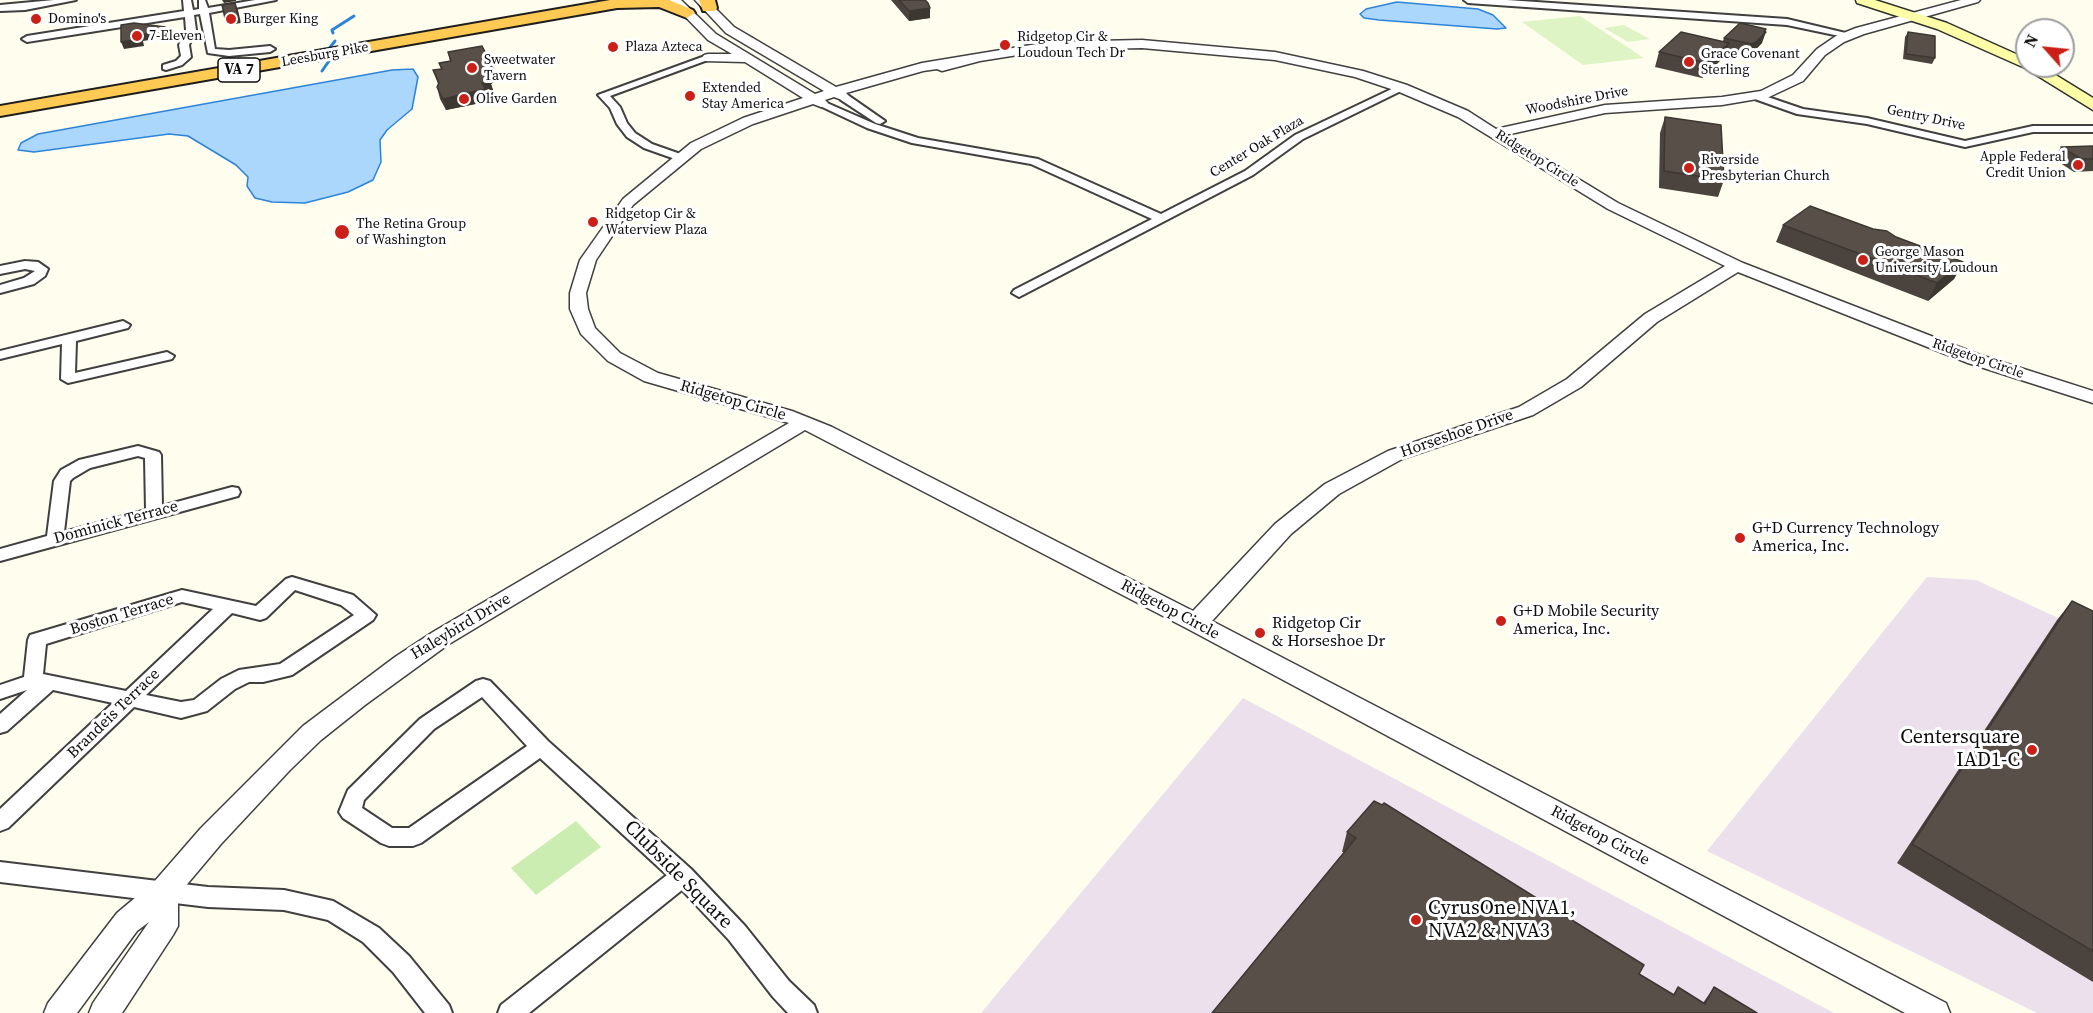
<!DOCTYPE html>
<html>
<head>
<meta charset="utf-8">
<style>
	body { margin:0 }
	#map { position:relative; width:2093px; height:1013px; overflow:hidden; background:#fffded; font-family:"Source Serif 4",serif }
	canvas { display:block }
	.north { position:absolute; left:2015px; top:18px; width:60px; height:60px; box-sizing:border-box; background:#fff; border:2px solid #9e9e9e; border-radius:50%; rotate:297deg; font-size:16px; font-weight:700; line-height:24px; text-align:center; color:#0d0d0d }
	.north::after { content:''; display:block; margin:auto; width:21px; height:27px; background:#ca2017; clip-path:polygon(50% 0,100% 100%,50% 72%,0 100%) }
</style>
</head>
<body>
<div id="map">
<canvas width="2093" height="1013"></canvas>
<div class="north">N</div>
</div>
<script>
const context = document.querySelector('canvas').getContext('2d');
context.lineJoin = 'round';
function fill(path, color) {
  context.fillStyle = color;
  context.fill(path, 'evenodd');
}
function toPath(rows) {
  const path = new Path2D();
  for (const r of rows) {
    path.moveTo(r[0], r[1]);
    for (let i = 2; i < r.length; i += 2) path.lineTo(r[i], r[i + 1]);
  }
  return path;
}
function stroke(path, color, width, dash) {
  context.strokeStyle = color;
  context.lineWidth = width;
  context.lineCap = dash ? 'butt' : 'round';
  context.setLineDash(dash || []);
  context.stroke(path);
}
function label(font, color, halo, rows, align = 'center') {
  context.font = font + ' "Source Serif 4",serif';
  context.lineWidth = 6;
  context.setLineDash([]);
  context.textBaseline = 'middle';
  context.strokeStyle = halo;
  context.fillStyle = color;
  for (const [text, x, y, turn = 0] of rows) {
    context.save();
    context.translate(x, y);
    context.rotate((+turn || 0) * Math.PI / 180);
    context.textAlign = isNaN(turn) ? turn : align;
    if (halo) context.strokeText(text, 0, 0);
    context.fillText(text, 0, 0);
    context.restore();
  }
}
const industrial = toPath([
	[1927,577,1976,580,2093,634,2093,1013,2037,1013,1707,851],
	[1243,698,1834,1013,981,1013]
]);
const green = toPath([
	[576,821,601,847,536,895,511,868]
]);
const pitch = toPath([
	[1580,16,1644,58,1583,65,1522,22],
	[1624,25,1650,39,1628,42,1604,28]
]);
const water = toPath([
	[1397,2,1478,9,1493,15,1506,28,1497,29,1379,20,1364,18,1360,14,1366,9,1397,2],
	[413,69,418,77,412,109,387,130,380,140,381,162,373,180,348,192,305,203,272,202,255,198,247,186,248,177,236,165,188,136,169,134,34,152,18,150,21,143,38,134,392,70,413,69]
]);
const stream = toPath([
	[333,33,332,30,354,16],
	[328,50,335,41],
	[322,71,331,58]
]);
const minor = toPath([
	[54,0,76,0,25,10,0,11,0,5,54,0],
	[183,0,191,0,193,10,199,9,199,0,205,0,208,8,255,0,276,0,209,13,215,49,229,50,270,46,275,49,270,52,229,56,208,53,200,14,194,15,196,30,189,45,191,57,182,65,166,70,163,69,163,65,176,61,181,56,179,45,186,30,185,17,27,42,22,39,27,36,184,11,183,0],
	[1464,0,1507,0,1787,19,1854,35,1849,38,1787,25,1468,3,1464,0],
	[705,56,713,58,610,96,620,107,627,123,635,133,652,144,686,156,686,160,678,160,644,148,627,137,617,124,610,108,598,95,705,56],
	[1398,86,1407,88,1303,139,1253,175,1019,297,1012,293,1014,290,1152,219,1031,164,912,143,867,128,818,105,827,103,875,124,918,138,1038,159,1161,214,1245,171,1295,135,1398,86],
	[1756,93,1803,109,1867,118,1965,141,2033,126,2093,126,2093,132,2033,132,1965,147,1867,124,1797,114,1752,98,1751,96,1756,93],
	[845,95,849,96,885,121,880,124,876,123,841,100,840,98,845,95],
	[25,261,38,262,48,269,45,276,34,284,0,293,0,285,24,278,35,271,25,269,0,274,0,266,25,261],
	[123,321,130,325,128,328,76,341,75,373,167,352,174,356,172,359,68,383,61,379,62,344,0,359,0,351,123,321],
	[138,446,159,452,161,455,162,506,232,487,238,488,240,492,238,496,0,561,0,549,47,536,54,481,61,470,79,460,138,446],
	[138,456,145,458,146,510,64,532,70,481,73,478,90,468,138,456],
	[292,577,353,595,376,615,373,620,292,675,263,682,249,682,235,689,207,711,181,718,134,707,8,828,0,831,0,809,113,703,53,690,7,731,0,733,0,714,27,690,0,699,0,685,24,677,28,640,30,635,182,590,256,606,286,579,292,577],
	[295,590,341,605,354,615,280,664,239,670,221,679,194,700,181,702,146,695,232,613,260,620,266,618,295,590],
	[182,602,213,609,126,691,43,674,46,644,182,602],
	[483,679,490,681,548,741,691,869,745,926,789,981,814,1005,817,1013,788,1013,773,997,729,940,682,890,529,1013,498,1013,501,1005,667,875,540,758,421,843,413,846,389,846,381,843,343,818,339,812,348,790,420,719,476,681,483,679],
	[482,697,527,746,409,828,392,828,362,808,364,800,434,729,482,697],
	[0,862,208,887,284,890,333,901,379,928,409,956,449,1005,452,1013,425,1013,393,972,363,942,328,920,284,910,208,907,0,882,0,862]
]);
const tertiary = toPath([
	[669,0,681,0,716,34,815,94,824,91,726,33,695,0,707,0,734,27,836,87,922,63,1049,42,1142,40,1275,52,1363,71,1407,85,1468,111,1496,129,1605,105,1722,97,1761,91,1793,75,1817,49,1836,36,1856,28,1961,0,1980,0,1978,2,1864,34,1844,42,1825,55,1803,81,1769,97,1722,105,1605,113,1506,135,1618,203,1743,263,1980,355,2093,391,2093,403,1968,363,1738,272,1657,322,1581,387,1533,415,1402,459,1339,494,1291,534,1212,621,1946,1003,1950,1013,1905,1013,1188,629,805,430,449,644,365,705,321,740,290,770,221,844,178,895,178,926,173,935,122,1013,89,1013,93,1003,149,922,137,931,77,1013,44,1013,48,1003,117,913,154,882,201,828,303,726,395,657,433,632,789,423,644,381,608,361,581,334,570,309,570,293,580,260,623,199,691,143,743,118,803,98,745,62,704,61,702,58,704,55,708,54,732,54,708,40,669,0],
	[1142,48,1275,60,1355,77,1397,91,1458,117,1608,209,1725,266,1645,314,1567,379,1519,407,1388,451,1325,484,1275,524,1193,611,832,427,792,411,658,373,620,353,595,328,588,309,586,293,596,260,633,205,701,149,753,124,813,104,821,107,826,106,828,103,825,100,834,97,842,100,847,99,849,96,846,93,923,71,937,69,942,71,980,61,1049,50,1142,48]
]);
const secondary = toPath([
	[1856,0,1875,0,1947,23,2027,59,2027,66,2041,66,2093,98,2093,110,2025,68,1937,29,1857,3,1856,0]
]);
const trunk = toPath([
	[610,0,669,0,693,10,695,13,687,18,659,7,617,8,0,116,0,106,610,0],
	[699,0,715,0,717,8,715,11,703,11,699,0]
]);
const wall = toPath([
	[891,0,925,0,930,8,930,18,909,21],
	[1908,32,1935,58,1932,64,1903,59,1905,37],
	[1724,38,1762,43,1752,53,1747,55,1726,50,1724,57,1702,78,1655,67,1659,52,1723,41],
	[448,52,494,69,497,80,491,84,494,93,488,94,490,101,446,110,440,99,437,87,438,84,433,70,441,69,439,63,450,61],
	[1665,117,1724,180,1718,197,1659,188,1660,133],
	[2093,146,2093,171,2074,172,2054,159,2061,147],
	[1783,225,1896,237,1963,262,1954,279,1928,301,1776,242],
	[2072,601,2093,611,2093,982,1897,863,2057,620],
	[1347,832,1639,974,1673,995,1678,987,1703,1003,1714,987,1757,1013,1212,1013,1344,852,1342,852]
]);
const shadedWall = toPath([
	[222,0,236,0,236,1,224,3],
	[235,3,238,10,241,23,228,25,225,18],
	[930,8,930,18,909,21,909,11],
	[165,27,168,34,168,37,143,41,144,46,124,49,121,42,140,35],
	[1766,29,1764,34,1766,32,1762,43,1752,53,1747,55,1751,44],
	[1729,43,1724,57,1702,78,1707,63],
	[494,69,497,80,491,84,494,93,488,94,490,101,446,110,443,99,482,83,485,74],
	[1963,262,1954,279,1928,301,1937,283]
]);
const building = toPath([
	[899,0,925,0,928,3,930,8,909,11,899,0],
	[235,3,238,16,225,18,222,5,235,3],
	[134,23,165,27,165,31,140,35,141,39,121,42,121,25,134,23],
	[1740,23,1766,29,1764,32,1766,32,1756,42,1751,44,1724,38,1740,23],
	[1681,32,1729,43,1707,63,1659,52,1681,32],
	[1908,32,1935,36,1935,58,1906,54,1908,32],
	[482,46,494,69,485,74,490,81,482,83,486,89,443,99,437,87,439,83,433,70,442,69,439,63,451,61,448,52,482,46],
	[1665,117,1721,125,1724,180,1664,171,1665,117],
	[2093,146,2093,159,2081,159,2061,147,2093,146],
	[1810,206,1873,229,1887,231,1896,237,1963,262,1937,283,1783,225,1810,206],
	[2072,601,2093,611,2093,951,1912,844,2072,601],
	[1374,801,1382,805,1384,803,1644,965,1639,974,1674,995,1678,987,1705,1004,1714,987,1757,1013,1212,1013,1356,838,1347,832,1374,801]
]);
const markers = [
	[36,19,6,"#ca2017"],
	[231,19,6,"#ca2017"],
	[137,36,6,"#ca2017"],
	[1005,45,6,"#ca2017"],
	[613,47,6,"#ca2017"],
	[1689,62,6,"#ca2017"],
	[472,68,6,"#ca2017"],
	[690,96,6,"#ca2017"],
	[464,99,6,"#ca2017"],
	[2078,165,6,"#ca2017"],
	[1689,168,6,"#ca2017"],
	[593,222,6,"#ca2017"],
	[342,232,8,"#ca2017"],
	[1863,260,6,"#ca2017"],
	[1740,538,6,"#ca2017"],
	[1501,621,6,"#ca2017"],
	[1260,633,6,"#ca2017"],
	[2032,750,6,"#ca2017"],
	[1416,920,6,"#ca2017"]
];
const farPoinames = [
	["Domino's",48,19],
	["Burger King",243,19],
	["7-Eleven",149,36],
	["Ridgetop Cir &",1017,37],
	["Loudoun Tech Dr",1017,53],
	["Plaza Azteca",625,47],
	["Grace Covenant",1701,54],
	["Sterling",1701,70],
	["Sweetwater",484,60],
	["Tavern",484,76],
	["Extended",702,88],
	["Stay America",702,104],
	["Olive Garden",476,99],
	["Apple Federal",2066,157,"right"],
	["Credit Union",2066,173,"right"],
	["Riverside",1701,160],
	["Presbyterian Church",1701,176],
	["Ridgetop Cir &",605,214],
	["Waterview Plaza",605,230],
	["The Retina Group",356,224],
	["of Washington",356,240],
	["George Mason",1875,252],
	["University Loudoun",1875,268]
];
const farStreetnames = [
	["Leesburg Pike",325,55,-10],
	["Woodshire Drive",1577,101,-11],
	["Gentry Drive",1926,118,12],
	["Center Oak Plaza",1257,147,-31],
	["Ridgetop Circle",1537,159,32],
	["Ridgetop Circle",1978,359,19]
];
const shields = [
	[239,70,42]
];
const shieldNames = [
	["VA 7",239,70]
];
const streetNames = [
	["Ridgetop Circle",733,401,16],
	["Horseshoe Drive",1457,434,-19],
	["Dominick Terrace",116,523,-15],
	["Ridgetop Circle",1170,610,28],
	["Boston Terrace",122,615,-17],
	["Haleybird Drive",461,627,-31],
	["Brandeis Terrace",114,714,-44],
	["Ridgetop Circle",1600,836,28]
];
const poiNames = [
	["G+D Currency Technology",1752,529],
	["America, Inc.",1752,547],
	["G+D Mobile Security",1513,612],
	["America, Inc.",1513,630],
	["Ridgetop Cir",1272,624],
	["& Horseshoe Dr",1272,642]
];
const nearPoinames = [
	["Centersquare",2020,738],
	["IAD1-C",2020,761],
	["CyrusOne NVA1,",1428,909,"left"],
	["NVA2 & NVA3",1428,932,"left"]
];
const nearStreetnames = [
	["Clubside Square",678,875,45]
];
fill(industrial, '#ede0ed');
fill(green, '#ccedb2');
fill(pitch, '#dff4c5');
fill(water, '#acd7fc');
stroke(water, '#2c84da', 1.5);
stroke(stream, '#2c84da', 3);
stroke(minor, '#404040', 4);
stroke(tertiary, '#404040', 3);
stroke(secondary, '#2f2f2f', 3);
stroke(trunk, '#1e1e1e', 4);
fill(minor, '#fff');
fill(tertiary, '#fff');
fill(secondary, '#fffea8');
fill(trunk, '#ffca54');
fill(wall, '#4b443e');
fill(shadedWall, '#3d3732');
fill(building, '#574f48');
stroke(building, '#3d3732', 1.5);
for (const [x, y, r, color] of markers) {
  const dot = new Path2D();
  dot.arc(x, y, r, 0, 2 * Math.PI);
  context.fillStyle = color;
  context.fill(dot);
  stroke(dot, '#fff', 2);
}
label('14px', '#0d0d0d', '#fff', farPoinames, 'left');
label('14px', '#0d0d0d', '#fff', farStreetnames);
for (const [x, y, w] of shields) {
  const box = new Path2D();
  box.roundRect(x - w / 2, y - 12, w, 24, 4.5);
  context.fillStyle = '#fff';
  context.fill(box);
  stroke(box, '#0d0d0d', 1.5);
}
label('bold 15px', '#0d0d0d', null, shieldNames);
label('16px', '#0d0d0d', '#fff', streetNames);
label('16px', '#0d0d0d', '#fff', poiNames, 'left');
label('20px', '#0d0d0d', '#fff', nearPoinames, 'right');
label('20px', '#0d0d0d', '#fff', nearStreetnames);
</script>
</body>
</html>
